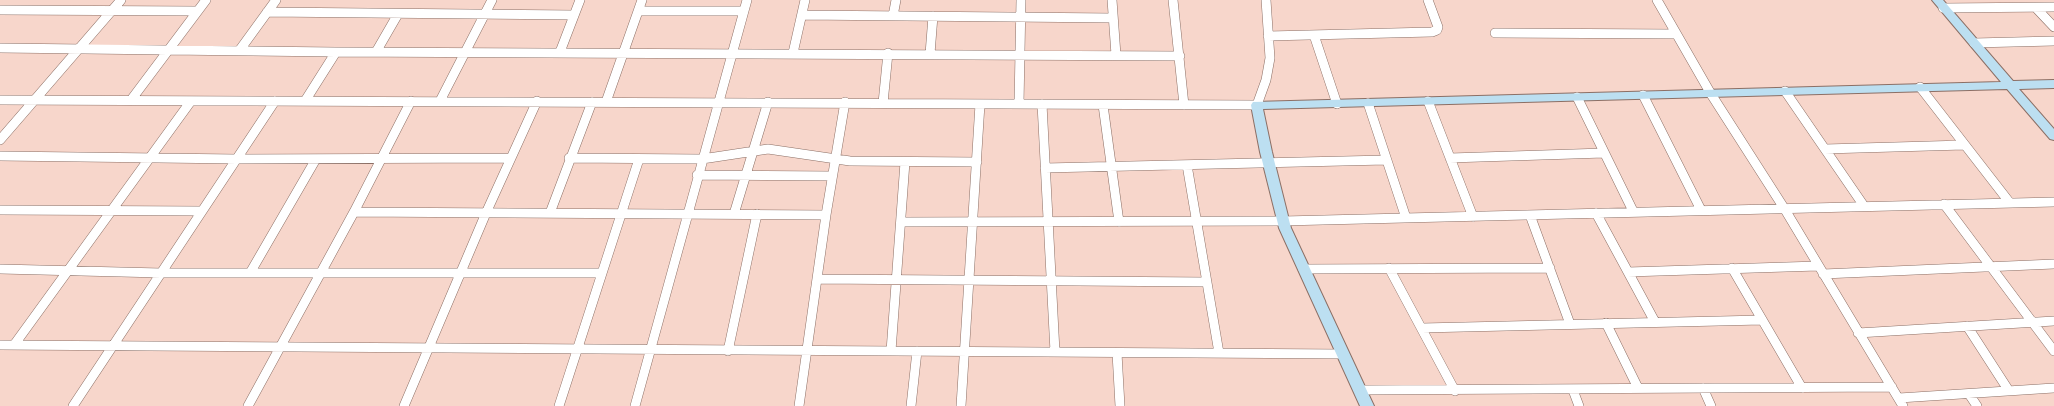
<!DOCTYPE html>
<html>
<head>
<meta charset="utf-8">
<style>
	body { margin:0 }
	canvas { display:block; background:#f7d6cb }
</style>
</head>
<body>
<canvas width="2054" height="406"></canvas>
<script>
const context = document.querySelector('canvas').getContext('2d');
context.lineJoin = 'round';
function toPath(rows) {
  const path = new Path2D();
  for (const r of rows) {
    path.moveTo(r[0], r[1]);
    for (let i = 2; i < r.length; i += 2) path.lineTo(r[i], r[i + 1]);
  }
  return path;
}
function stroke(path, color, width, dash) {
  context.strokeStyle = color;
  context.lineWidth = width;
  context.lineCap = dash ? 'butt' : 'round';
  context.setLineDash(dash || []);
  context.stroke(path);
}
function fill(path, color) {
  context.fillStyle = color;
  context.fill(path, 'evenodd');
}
const street = toPath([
	[1112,0,1116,55],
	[1173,0,1184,105],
	[1657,0,1711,94,1784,208,1903,406],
	[1943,8,2054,7],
	[2036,8,2054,27],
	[0,10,197,11],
	[638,11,744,11],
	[267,12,574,15],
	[802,15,1113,18],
	[893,16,896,0],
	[1495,33,1676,34],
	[1314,35,1337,104],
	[1268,36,1432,32,1437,30,1438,27,1428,0],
	[1974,43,2054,41],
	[0,48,336,52,1180,56],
	[239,51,276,0],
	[376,52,398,14],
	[560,52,580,0],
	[793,53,805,0],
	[930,54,933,16],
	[1920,87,2010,203],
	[1785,91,1864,206],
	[1643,95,1701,210],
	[1577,97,1633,211],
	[0,100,1257,105,1266,80,1270,58,1266,0],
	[131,100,206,0],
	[305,101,336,52],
	[440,101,492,0],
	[1428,101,1473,217],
	[606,102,642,0],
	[883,103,888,53],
	[1368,103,1406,218],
	[1019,104,1021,0],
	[1042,104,1055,352],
	[1103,105,1119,222],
	[0,140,121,0],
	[1825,149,1964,145],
	[0,156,237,159,511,158],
	[569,158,702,159,768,149,850,161,977,162],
	[1450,158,1604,153],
	[1187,165,1219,353],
	[1045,168,1386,160],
	[697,175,832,176],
	[1944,204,2054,351],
	[0,210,202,211],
	[354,212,826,215],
	[550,213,592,102],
	[1596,213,1628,272,1818,266],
	[734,214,768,102],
	[1530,215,1570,324],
	[901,222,1283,221,2054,202],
	[1389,268,1455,391],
	[1732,268,1802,388],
	[0,269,161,273,601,273],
	[1303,269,1550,268],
	[1628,272,1655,322],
	[250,273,316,159],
	[1823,274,2054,264],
	[817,279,1207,282],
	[1606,323,1638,388],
	[1967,326,2009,391],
	[1422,328,1762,320],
	[1858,333,2054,321],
	[0,345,1343,354],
	[14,345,191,101],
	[728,351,757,214],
	[891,351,905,162],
	[1117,353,1120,406],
	[1703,388,1711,406],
	[1359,390,1892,387],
	[1573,390,1579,406],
	[1969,394,1977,406],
	[1899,398,2054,388],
	[73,406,275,101],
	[248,406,354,212,411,101],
	[404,406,486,213,537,101],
	[559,406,639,159],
	[635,406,747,0],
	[799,406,826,215,845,102],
	[911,406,917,351],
	[961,406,980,104]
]);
const secondary = toPath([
	[1932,0,1943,0,2013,81,2054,80,2054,88,2019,89,2054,129,2054,140,2050,139,2007,89,1263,109,1272,152,1291,228,1374,406,1360,406,1279,228,1260,152,1251,105,1253,102,2001,82,1932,0]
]);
stroke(street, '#8c6f65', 10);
stroke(secondary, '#8c6f65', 2);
stroke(street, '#fff', 9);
fill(secondary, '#bcdff1');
</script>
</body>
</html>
